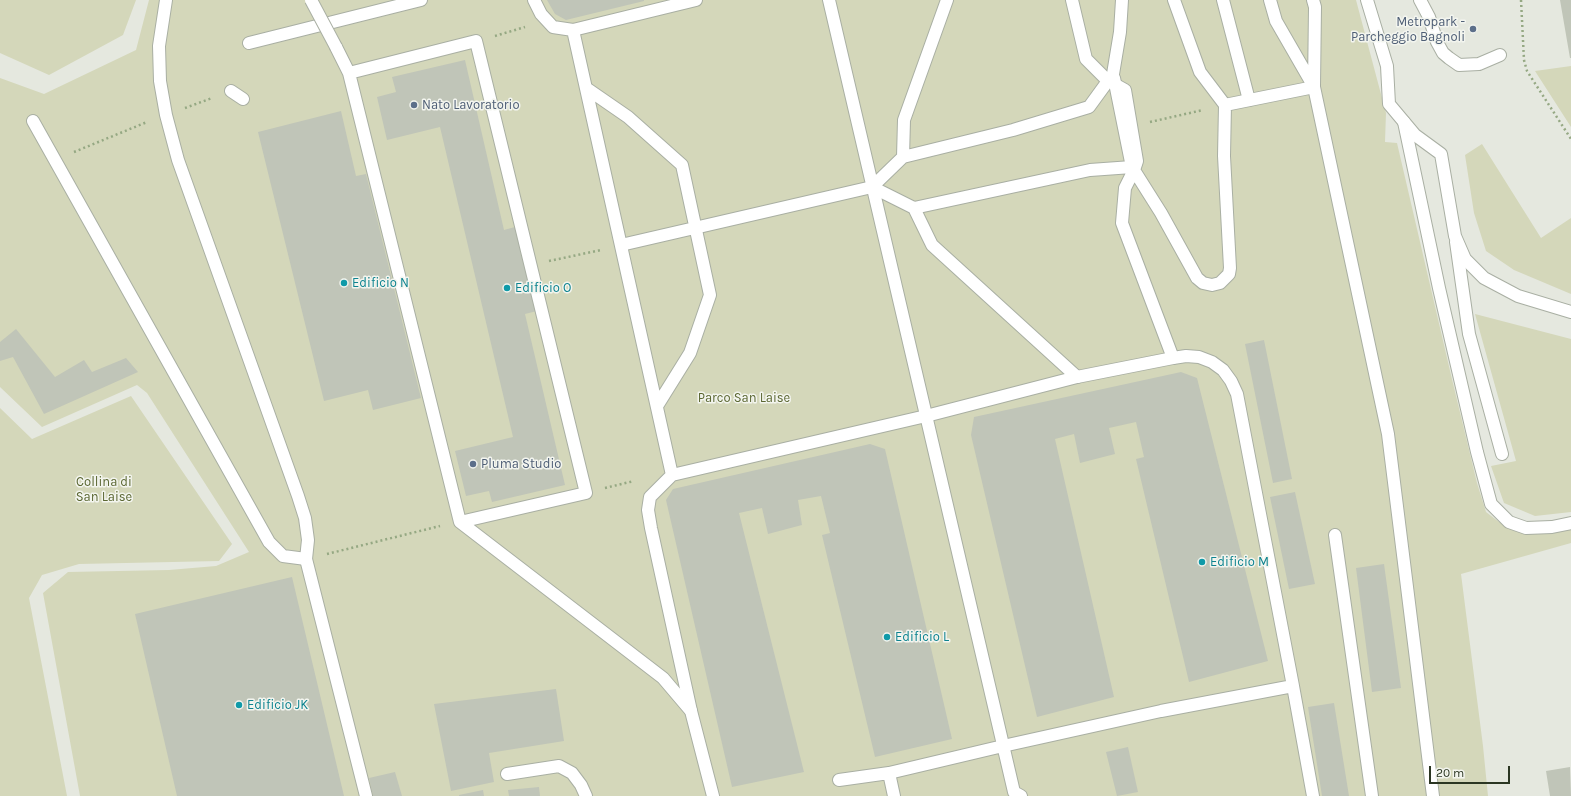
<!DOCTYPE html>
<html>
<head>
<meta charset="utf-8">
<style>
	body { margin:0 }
	#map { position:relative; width:1571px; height:796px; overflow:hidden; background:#e5e8df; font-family:Karla,sans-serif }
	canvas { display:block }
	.scale { position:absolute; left:1429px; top:766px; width:81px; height:18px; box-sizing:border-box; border:2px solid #2b3622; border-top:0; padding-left:5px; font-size:12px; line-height:14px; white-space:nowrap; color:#2b3622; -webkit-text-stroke:3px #f3f5ef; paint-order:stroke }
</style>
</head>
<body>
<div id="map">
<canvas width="1571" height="796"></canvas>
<div class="scale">20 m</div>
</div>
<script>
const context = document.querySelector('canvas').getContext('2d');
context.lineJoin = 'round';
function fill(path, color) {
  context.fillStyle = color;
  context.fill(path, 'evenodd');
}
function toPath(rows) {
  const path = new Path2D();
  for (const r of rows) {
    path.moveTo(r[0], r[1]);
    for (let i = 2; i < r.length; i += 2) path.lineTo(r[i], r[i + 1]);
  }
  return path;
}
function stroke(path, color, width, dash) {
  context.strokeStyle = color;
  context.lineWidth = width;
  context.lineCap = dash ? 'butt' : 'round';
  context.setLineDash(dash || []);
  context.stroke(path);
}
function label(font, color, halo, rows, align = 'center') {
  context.font = font + ' Karla,sans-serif';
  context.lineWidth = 3;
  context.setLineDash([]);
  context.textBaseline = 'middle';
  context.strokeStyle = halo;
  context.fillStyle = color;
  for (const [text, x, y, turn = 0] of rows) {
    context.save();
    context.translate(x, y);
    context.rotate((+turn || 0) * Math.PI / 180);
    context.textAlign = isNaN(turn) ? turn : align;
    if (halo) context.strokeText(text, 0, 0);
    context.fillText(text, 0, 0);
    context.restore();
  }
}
const green = toPath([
	[0,0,136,0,123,35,49,75,0,53],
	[149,0,1356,0,1386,113,1385,142,1397,143,1451,375,1477,483,1486,512,1499,522,1524,534,1571,528,1571,543,1461,574,1483,746,1488,796,80,796,43,593,68,572,169,570,216,566,249,552,147,393,137,385,42,427,0,387,0,78,44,94,136,50],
	[1571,66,1571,127,1535,71],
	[1482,144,1541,238,1571,218,1571,294,1514,270,1486,251,1474,213,1465,155],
	[1475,314,1571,339,1571,512,1535,516,1504,503,1491,466,1516,461],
	[131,396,232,544,219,561,79,564,42,575,29,598,67,796,0,796,0,408,32,439]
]);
const building = toPath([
	[547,0,644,0,644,1,566,20,555,14],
	[1560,0,1571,0,1571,58,1570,58],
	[465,60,504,230,522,225,541,310,525,314,565,485,492,502,489,491,466,496,455,451,513,437,440,127,387,140,377,97,396,92,392,77],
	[341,111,356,176,366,174,421,398,373,410,368,390,324,401,258,132],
	[16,329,55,377,84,360,92,372,126,358,138,372,44,414,13,357,0,361,0,342],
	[1264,340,1292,479,1273,483,1245,344],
	[1181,372,1197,378,1268,661,1189,682,1136,459,1144,457,1136,422,1109,428,1115,454,1080,463,1074,434,1055,439,1114,697,1037,717,971,435,974,417],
	[870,444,885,449,952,739,875,757,822,535,830,533,821,496,798,500,802,525,768,534,762,508,739,513,804,772,732,787,666,500,673,489],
	[1295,492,1315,584,1289,589,1270,497],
	[1384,564,1401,688,1372,692,1356,568],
	[292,577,344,796,177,796,135,614],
	[556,689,564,741,489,753,494,782,451,791,434,704],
	[1334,703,1349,796,1322,796,1308,707],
	[1128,747,1138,792,1117,796,1106,752],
	[1570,767,1571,796,1550,796,1546,771],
	[395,772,402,796,373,796,369,778],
	[539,787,540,796,509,796,508,790],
	[483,790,484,796,459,796,459,795]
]);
const path = toPath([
	[1521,0,1524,60,1527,71,1571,139],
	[495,36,525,27],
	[185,108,212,98],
	[1150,122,1203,110],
	[74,152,147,122],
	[549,261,601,250],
	[605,488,634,481],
	[327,554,440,526]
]);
const lane = toPath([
	[534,0,541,14,553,27,573,30],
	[696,0,573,30,672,475,926,416,1077,377,1173,358,1186,356,1199,357,1212,362,1223,370,1231,381,1237,394,1293,686,1161,711,1003,746],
	[1223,0,1249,100],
	[1270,0,1276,21,1314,87],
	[1313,0,1315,7,1314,86],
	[1420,0,1429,17,1437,42,1443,53,1449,58,1459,65,1479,64,1500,55],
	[249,43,421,0],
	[1114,78,1132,167],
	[586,88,628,117,682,165,710,295,690,353,657,406],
	[1404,122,1439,288,1477,452,1491,504,1509,522,1526,528,1552,527,1571,523],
	[1456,242,1469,334,1502,454],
	[621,245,872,187],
	[672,475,650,497,648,510,651,528,691,711],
	[1335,535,1372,796],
	[306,559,366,796],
	[1293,686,1313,796]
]);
const street = toPath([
	[829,0,1014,792,1021,796],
	[1072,0,1086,59,1107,80,1125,90,1137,161,1134,170,1125,188,1122,223,1173,358],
	[1122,0,1120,32,1113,74,1089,107,1013,130,903,157,872,187,914,208,1090,170,1132,167,1161,213,1197,278,1203,283,1212,285,1220,283,1229,274,1230,268,1224,156,1225,105,1200,72,1174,0],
	[1367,0,1387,66,1389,104,1415,135,1441,154,1455,236,1465,259,1484,278,1518,296,1571,312],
	[336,47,349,73,460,522,663,678,691,711,713,796],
	[349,73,476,41,586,493,460,522],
	[231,91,243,99],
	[1225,105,1314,87,1388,434,1433,796],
	[33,121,269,542,283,556,306,559,308,540,305,518,298,496,178,160,166,115,160,81,159,46,166,0],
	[903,157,904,120,947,0],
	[914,208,932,245,1077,377],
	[889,773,894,796],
	[507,774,559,766,572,773,581,785,586,796],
	[839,780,889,773,1003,746]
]);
const streetBridge = toPath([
	[311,0,336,47]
]);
const markers = [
	[1473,29,4,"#5c6f8a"],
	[414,105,4,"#5c6f8a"],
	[344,283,4,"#0f9aa8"],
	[507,288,4,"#0f9aa8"],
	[473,464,4,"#5c6f8a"],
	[1202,562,4,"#0f9aa8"],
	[887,637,4,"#0f9aa8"],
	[239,705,4,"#0f9aa8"]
];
const serviceNames = [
	["Metropark -",1465,22,"right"],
	["Parcheggio Bagnoli",1465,37,"right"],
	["Nato Lavoratorio",422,105],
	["Pluma Studio",481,464]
];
const cultureNames = [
	["Edificio N",352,283],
	["Edificio O",515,288],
	["Edificio M",1210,562],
	["Edificio L",895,637],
	["Edificio JK",247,705]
];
const parkNames = [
	["Parco San Laise",744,398],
	["Collina di",104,482],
	["San Laise",104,497]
];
fill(green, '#d4d7ba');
fill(building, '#c0c5b8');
stroke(lane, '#a9afa3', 14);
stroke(street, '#a9afa3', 14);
stroke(path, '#95a883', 2.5, [2, 3]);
stroke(lane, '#fff', 12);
stroke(street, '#fff', 12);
stroke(streetBridge, '#a9afa3', 14, []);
stroke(streetBridge, '#fff', 12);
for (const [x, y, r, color] of markers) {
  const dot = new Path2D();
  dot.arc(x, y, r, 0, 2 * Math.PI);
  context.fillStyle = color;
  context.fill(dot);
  stroke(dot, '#f3f5ef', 1.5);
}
label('13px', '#4e5e75', '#f3f5ef', serviceNames, 'left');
label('13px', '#0d838f', '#f3f5ef', cultureNames, 'left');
label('13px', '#5b6732', '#f3f5ef', parkNames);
</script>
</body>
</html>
